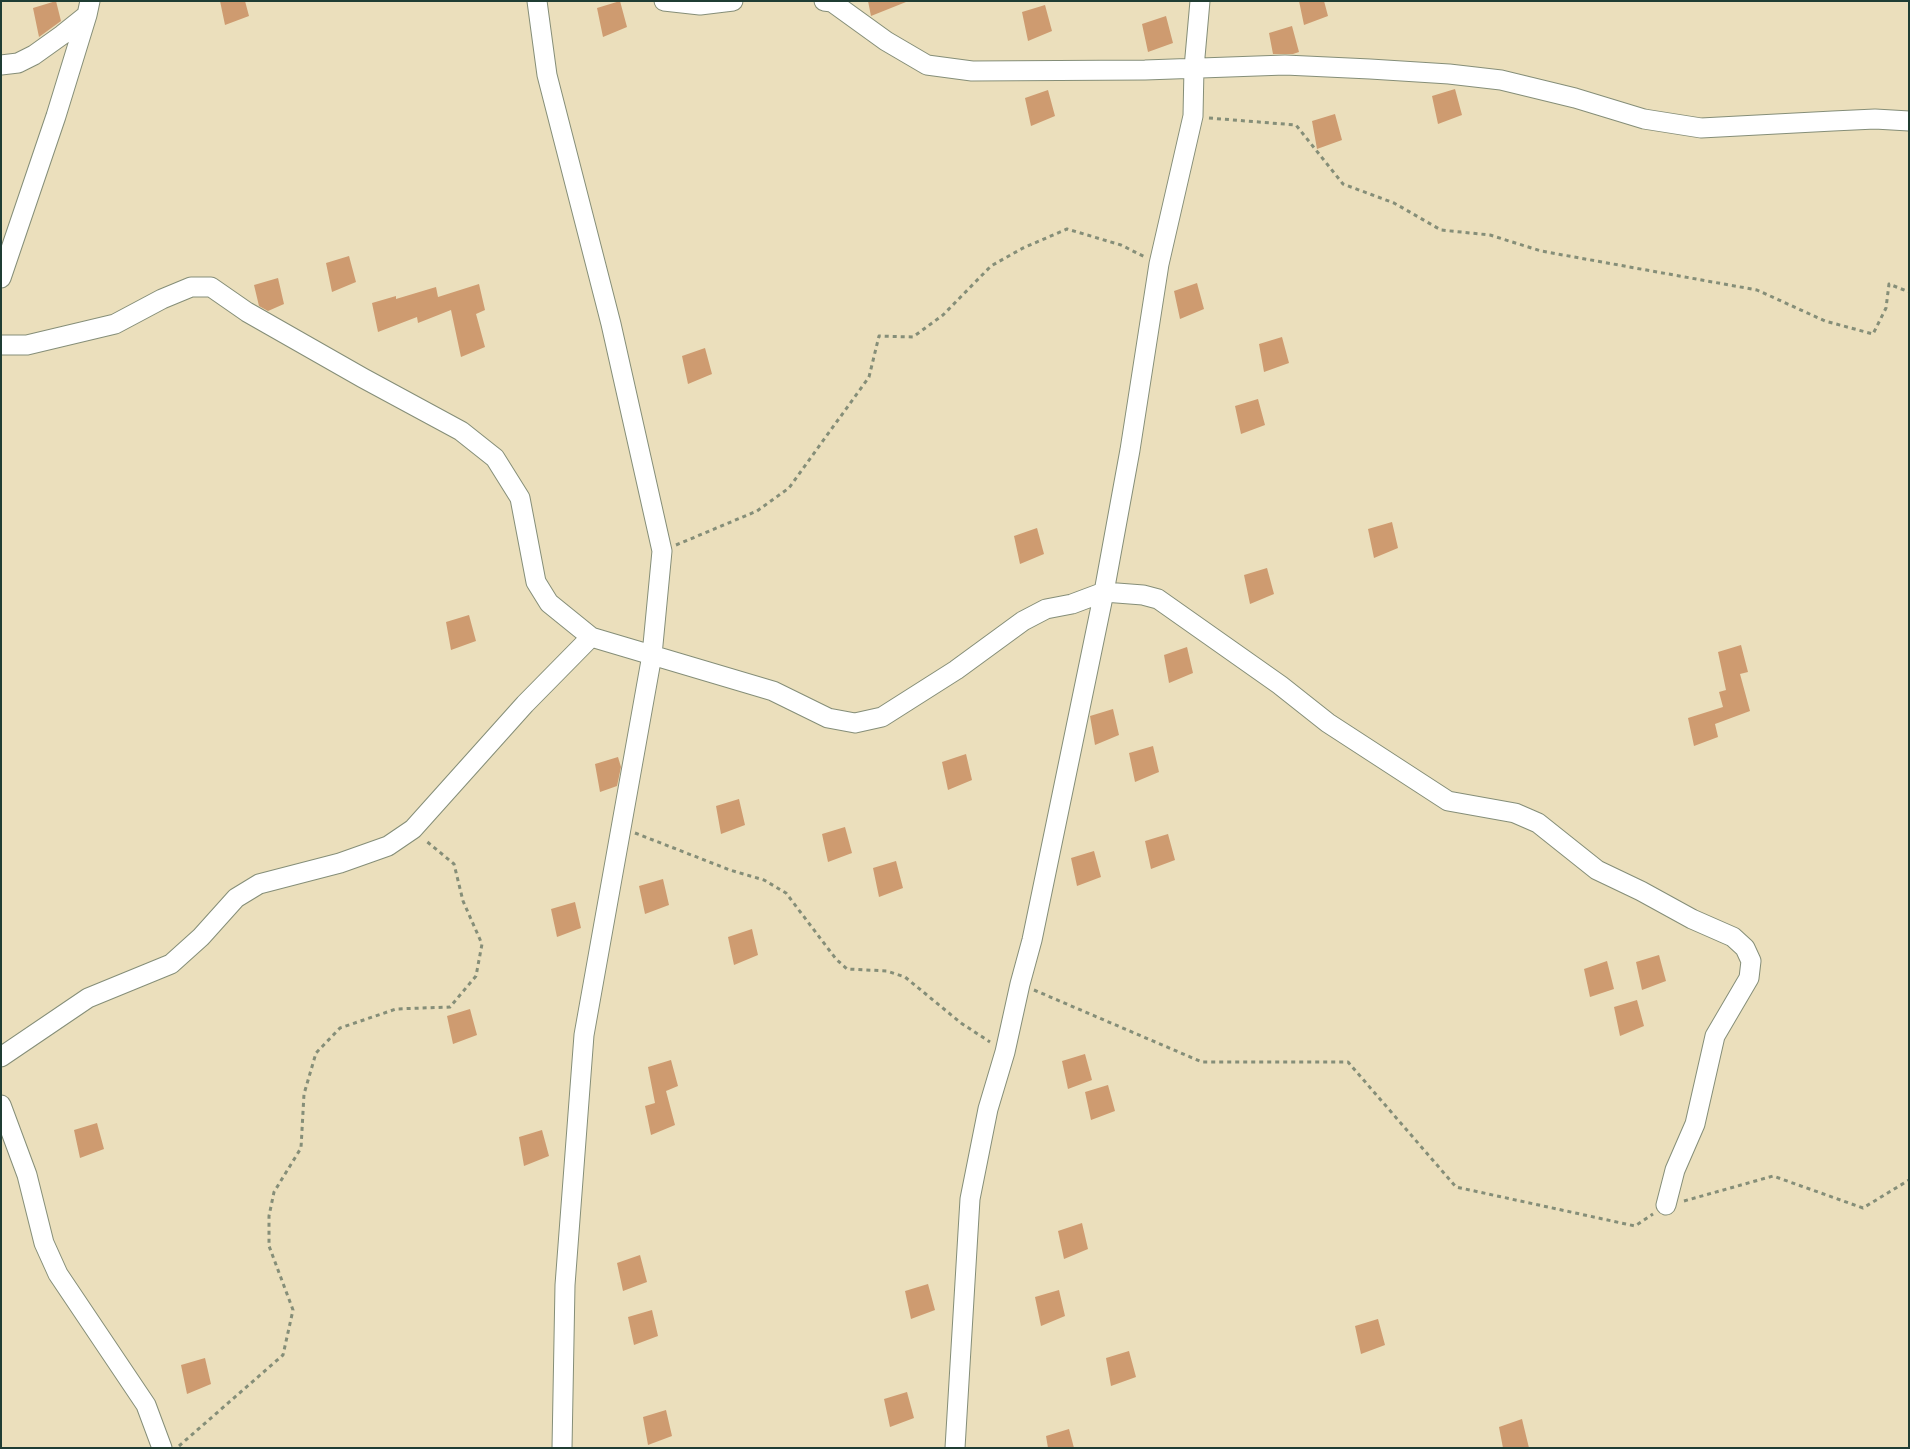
<!DOCTYPE html>
<html>
<head>
<meta charset="utf-8">
<style>
	body { margin:0 }
	#map { position:relative; width:1910px; height:1449px; overflow:hidden; background:#ebdfbc; font-family:"Indie Flower",sans-serif }
	canvas { display:block }
	.frame { position:absolute; inset:0; border:2px solid #1f3d34; pointer-events:none }
</style>
</head>
<body>
<div id="map">
<canvas width="1910" height="1449"></canvas>
<div class="frame"></div>
</div>
<script>
const context = document.querySelector('canvas').getContext('2d');
context.lineJoin = 'round';
function fill(path, color) {
  context.fillStyle = color;
  context.fill(path, 'evenodd');
}
function toPath(rows) {
  const path = new Path2D();
  for (const r of rows) {
    path.moveTo(r[0], r[1]);
    for (let i = 2; i < r.length; i += 2) path.lineTo(r[i], r[i + 1]);
  }
  return path;
}
function stroke(path, color, width, dash) {
  context.strokeStyle = color;
  context.lineWidth = width;
  context.lineCap = dash ? 'butt' : 'round';
  context.setLineDash(dash || []);
  context.stroke(path);
}
const building = toPath([
	[56,1,61,21,39,37,33,8],
	[220,1,245,1,249,16,225,25],
	[620,1,627,27,603,37,597,8],
	[868,1,906,1,906,2,871,16],
	[1299,1,1324,1,1328,16,1304,25],
	[1045,5,1052,31,1028,41,1022,12],
	[1166,16,1173,43,1148,52,1142,24],
	[1292,26,1299,52,1293,54,1273,54,1269,33],
	[1455,89,1462,115,1438,124,1432,96],
	[1048,90,1055,116,1031,126,1025,98],
	[1335,114,1342,140,1317,149,1312,121],
	[349,256,356,282,332,292,326,263],
	[278,278,284,304,268,311,259,306,254,285],
	[1197,283,1204,309,1180,319,1174,291],
	[479,284,485,310,476,314,485,347,461,357,451,310,418,323,417,317,378,332,372,303,396,296,396,299,436,287,438,297],
	[1282,337,1289,363,1264,372,1259,344],
	[705,348,712,374,688,384,682,356],
	[1258,399,1265,425,1241,434,1235,406],
	[1392,522,1398,548,1374,558,1368,529],
	[1037,528,1044,554,1020,564,1014,536],
	[1267,568,1274,594,1250,604,1244,575],
	[469,615,476,641,451,650,446,622],
	[1741,645,1748,672,1740,674,1750,711,1715,724,1718,737,1694,746,1688,718,1723,707,1719,692,1726,690,1718,652],
	[1187,647,1193,673,1169,683,1164,655],
	[1113,709,1119,735,1095,745,1090,716],
	[1153,746,1159,772,1135,782,1129,753],
	[966,754,972,780,948,790,942,762],
	[618,757,621,767,617,786,600,792,595,764],
	[739,799,745,825,721,834,716,806],
	[845,827,852,853,828,862,822,834],
	[1168,834,1175,860,1151,869,1145,841],
	[1094,851,1101,877,1077,886,1071,858],
	[896,861,903,888,879,897,873,868],
	[663,879,669,905,645,914,639,886],
	[575,902,581,928,557,937,551,909],
	[752,929,758,955,734,965,728,937],
	[1659,955,1666,981,1642,990,1636,962],
	[1607,961,1614,989,1590,997,1584,969],
	[1637,1000,1644,1026,1620,1036,1614,1007],
	[470,1009,477,1035,453,1044,447,1016],
	[1085,1054,1092,1080,1068,1089,1062,1061],
	[671,1060,678,1086,666,1091,675,1125,651,1135,645,1106,655,1103,648,1067],
	[1108,1085,1115,1111,1091,1120,1085,1092],
	[97,1123,104,1149,80,1158,74,1130],
	[542,1130,549,1156,524,1166,519,1137],
	[1082,1223,1088,1249,1064,1259,1058,1231],
	[640,1255,647,1282,623,1291,617,1263],
	[928,1284,935,1310,911,1319,905,1291],
	[1059,1290,1065,1316,1041,1326,1035,1297],
	[652,1310,658,1336,634,1345,628,1317],
	[1378,1319,1385,1345,1361,1354,1355,1326],
	[1129,1351,1136,1377,1111,1386,1106,1358],
	[205,1358,211,1384,187,1394,181,1365],
	[907,1392,914,1418,890,1427,884,1399],
	[666,1410,672,1436,648,1445,643,1417],
	[1522,1419,1529,1448,1503,1448,1499,1427],
	[1069,1429,1074,1448,1048,1448,1046,1436]
]);
const path = toPath([
	[1209,118,1296,125,1343,184,1394,203,1441,230,1490,235,1541,251,1757,290,1825,321,1873,334,1886,308,1889,284,1909,292],
	[676,545,757,511,789,488,869,377,879,336,913,337,943,315,991,266,1023,248,1067,229,1121,245,1145,257],
	[635,833,730,870,764,880,786,893,836,959,847,969,887,971,905,977,961,1023,990,1042],
	[1034,990,1202,1062,1348,1062,1456,1187,1635,1226,1653,1214],
	[1684,1201,1773,1176,1863,1208,1909,1180],
	[179,1446,283,1355,293,1310,269,1246,269,1216,274,1192,301,1148,304,1094,316,1053,340,1028,396,1009,450,1007,476,976,482,944,463,901,454,864,425,840]
]);
const minor = toPath([
	[537,1,547,75,611,324,662,551,652,655,584,1035,565,1285,562,1448],
	[664,1,700,5,733,1],
	[824,1,832,2,886,41,927,65,972,71,1145,70,1285,65,1370,69,1449,74,1501,80,1575,98,1644,119,1701,128,1833,121,1875,119,1909,121],
	[1,65,18,63,34,55,62,35,87,15,90,1],
	[1,278,56,116,87,15],
	[1,345,27,345,115,324,162,299,191,287,211,287,247,312,363,378,461,431,495,458,520,498,536,582,549,603,591,637,525,704,413,829,388,846,340,863,259,884,236,898,201,937,171,964,88,998,1,1057],
	[591,637,773,691,828,718,855,723,882,717,956,670,1023,621,1046,609,1072,604,1104,592,1143,595,1158,599,1280,685,1328,723,1448,801,1515,813,1538,823,1597,870,1641,891,1692,919,1733,937,1745,948,1751,961,1749,978,1715,1036,1695,1124,1675,1170,1666,1205],
	[1,1105,27,1175,44,1243,58,1274,146,1405,162,1448],
	[955,1448,970,1199,988,1109,1005,1052,1020,984,1032,940,1104,592,1130,450,1159,264,1193,116,1194,68,1200,1]
]);
fill(building, '#ce9b70');
stroke(minor, '#858e78', 21);
stroke(path, '#858e78', 3, [4, 4]);
stroke(minor, '#fff', 19);
</script>
</body>
</html>
